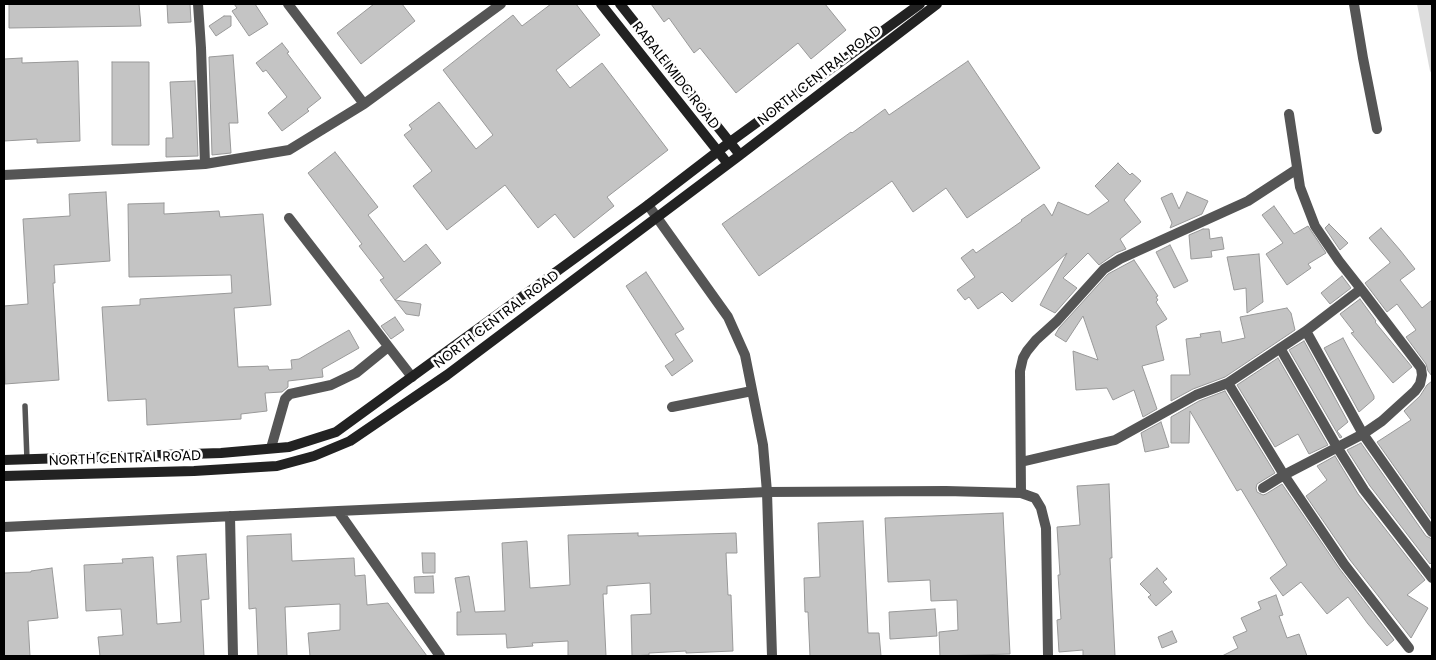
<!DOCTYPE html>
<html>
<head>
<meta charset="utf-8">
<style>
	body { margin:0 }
	#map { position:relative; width:1436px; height:660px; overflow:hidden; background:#fff; font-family:Poppins,sans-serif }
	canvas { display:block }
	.frame { position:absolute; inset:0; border:5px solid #000; pointer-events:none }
</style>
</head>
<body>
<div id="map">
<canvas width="1436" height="660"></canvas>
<div class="frame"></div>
</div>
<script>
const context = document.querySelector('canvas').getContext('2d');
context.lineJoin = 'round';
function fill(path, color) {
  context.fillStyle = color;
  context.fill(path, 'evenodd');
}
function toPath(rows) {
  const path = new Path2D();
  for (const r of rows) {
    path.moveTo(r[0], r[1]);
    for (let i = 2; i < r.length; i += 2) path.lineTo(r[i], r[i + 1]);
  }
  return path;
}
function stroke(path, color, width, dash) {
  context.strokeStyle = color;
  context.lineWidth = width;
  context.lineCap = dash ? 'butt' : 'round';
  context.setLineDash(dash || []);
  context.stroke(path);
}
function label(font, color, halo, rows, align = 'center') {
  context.font = font + ' Poppins,sans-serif';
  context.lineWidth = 5;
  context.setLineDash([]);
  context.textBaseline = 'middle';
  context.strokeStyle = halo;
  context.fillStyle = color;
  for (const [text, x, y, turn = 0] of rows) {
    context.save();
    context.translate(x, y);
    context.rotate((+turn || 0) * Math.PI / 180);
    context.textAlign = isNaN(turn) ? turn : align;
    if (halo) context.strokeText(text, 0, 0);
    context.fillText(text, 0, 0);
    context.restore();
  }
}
const green = toPath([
	[1417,4,1432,4,1432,74,1430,71]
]);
const building = toPath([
	[9,4,139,4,141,26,9,28,9,4],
	[167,4,190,4,191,22,168,23,167,4],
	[234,4,255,4,268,24,249,36,232,11,237,8,234,4],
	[374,4,402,4,415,21,361,64,337,33,374,4],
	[551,4,576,4,600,35,556,70,570,88,602,63,668,150,607,197,614,206,574,238,555,214,538,228,505,185,447,230,413,186,432,171,404,135,412,129,409,125,439,102,476,149,493,135,443,70,513,15,522,26,551,4],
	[651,4,825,4,846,30,811,59,798,43,736,93,700,48,694,53,669,18,664,22,651,4],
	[224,16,231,16,231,26,216,36,209,26,224,16],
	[282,43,289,52,287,53,321,98,307,109,309,111,282,131,268,113,287,97,266,70,263,72,256,63,282,43],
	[233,55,238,123,229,123,231,153,212,155,209,57,233,55],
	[22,58,22,63,78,61,80,141,37,143,37,139,4,141,4,59,22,58],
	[968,61,1040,168,967,218,946,188,913,212,892,181,759,276,722,224,851,132,852,133,885,109,889,115,968,61],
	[112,62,149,62,149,145,112,145,112,62],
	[195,81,198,156,166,157,166,138,173,138,170,82,195,81],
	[335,152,378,207,368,215,404,262,426,244,441,263,395,300,380,280,384,278,359,246,362,244,308,173,335,152],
	[1118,163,1130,175,1132,173,1141,181,1124,200,1141,222,1120,239,1126,249,1116,253,1099,265,1088,253,1063,278,1077,288,1055,313,1040,305,1067,253,1012,302,1002,292,978,309,969,297,965,300,957,290,975,277,961,258,973,249,976,253,1022,221,1021,220,1044,204,1052,216,1058,202,1088,215,1109,201,1095,186,1118,163],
	[106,192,110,261,54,265,55,283,53,283,59,380,5,384,4,306,28,304,23,219,70,216,69,194,106,192],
	[1187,192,1208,201,1202,214,1170,228,1172,223,1161,198,1172,193,1179,209,1187,192],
	[164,203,164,214,219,211,220,217,263,214,271,305,234,308,238,367,268,366,269,370,292,369,291,360,299,359,349,330,359,348,322,369,323,377,288,381,288,387,282,392,265,393,267,411,241,414,241,419,147,425,146,399,108,401,102,307,140,305,140,299,232,293,231,275,129,277,128,204,164,203],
	[1274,206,1294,234,1308,226,1326,253,1308,264,1311,268,1287,285,1266,254,1283,243,1262,215,1274,206],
	[1329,224,1348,243,1340,250,1325,228,1329,224],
	[1381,228,1400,250,1415,269,1400,280,1422,308,1432,300,1432,376,1428,371,1426,364,1406,337,1416,330,1397,304,1387,312,1365,283,1390,263,1390,262,1369,238,1381,228],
	[1203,229,1209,229,1210,239,1222,237,1224,249,1211,251,1212,257,1191,259,1189,235,1203,229],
	[1170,245,1188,281,1174,288,1156,252,1170,245],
	[1259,254,1263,302,1247,313,1246,288,1234,290,1227,257,1259,254],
	[1134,260,1158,296,1156,297,1158,300,1156,302,1167,319,1156,326,1164,360,1142,366,1157,409,1143,417,1134,390,1113,400,1107,388,1076,390,1073,351,1098,360,1083,316,1066,342,1055,335,1059,328,1108,274,1134,260],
	[646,272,684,329,675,334,693,361,672,376,665,366,674,360,626,286,646,272],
	[1342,276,1351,288,1330,304,1321,293,1342,276],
	[1360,299,1376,321,1375,322,1412,367,1393,383,1351,333,1354,332,1340,314,1360,299],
	[395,300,421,304,419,316,406,314,395,300],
	[1287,308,1291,313,1295,330,1225,377,1193,389,1171,401,1171,375,1190,375,1186,339,1201,337,1200,334,1220,331,1222,343,1245,338,1240,317,1287,308],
	[395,317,404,330,391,339,381,326,395,317],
	[1343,338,1374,396,1374,399,1359,412,1324,348,1343,338],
	[1304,341,1348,422,1337,431,1342,437,1340,438,1289,350,1304,341],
	[1278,358,1328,445,1309,454,1298,434,1275,447,1237,385,1278,358],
	[1432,381,1432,520,1377,442,1411,420,1404,411,1420,396,1427,385,1432,381],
	[1225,391,1275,473,1257,484,1256,488,1257,492,1263,495,1266,494,1282,484,1339,568,1394,640,1387,646,1368,624,1348,597,1327,614,1301,582,1283,596,1270,578,1287,565,1241,489,1237,491,1190,411,1189,443,1171,443,1171,417,1199,401,1225,391],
	[1161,422,1169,447,1145,452,1141,433,1161,422],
	[1361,443,1426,536,1432,539,1432,562,1430,564,1370,486,1347,450,1361,443],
	[1335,456,1358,494,1425,580,1407,595,1428,608,1411,638,1350,560,1306,496,1327,480,1317,466,1335,456],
	[1109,484,1112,558,1110,558,1115,656,1083,656,1083,650,1059,652,1057,620,1061,619,1058,575,1060,575,1057,527,1080,525,1077,486,1109,484],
	[1003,513,1010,654,940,656,939,632,958,630,957,600,931,601,930,580,888,582,885,518,1003,513],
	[863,521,868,633,879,633,881,656,810,656,808,612,805,612,804,578,820,577,818,523,863,521],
	[638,533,638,536,736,533,737,553,726,553,728,595,731,595,733,651,686,653,686,651,649,653,649,655,632,656,631,615,651,614,650,583,607,586,607,594,603,594,606,656,568,656,568,641,532,643,533,646,507,648,506,634,457,635,457,612,461,612,455,578,469,576,475,612,505,611,502,543,527,541,530,588,570,585,568,535,638,533],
	[291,534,292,561,354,558,355,576,365,575,367,605,388,603,427,656,310,656,308,633,340,630,340,604,285,607,287,656,258,656,256,608,249,609,247,536,291,534],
	[422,553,435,553,435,573,423,573,422,553],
	[206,554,209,599,201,600,204,656,100,656,98,637,123,635,121,609,86,611,84,565,123,563,122,559,153,557,157,624,181,622,177,556,206,554],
	[52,568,58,618,28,621,30,656,4,656,4,573,31,572,31,571,52,568],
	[1157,568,1167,579,1163,582,1172,592,1156,606,1148,597,1151,595,1140,584,1157,568],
	[433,576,434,593,415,593,414,577,433,576],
	[1276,595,1283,615,1279,616,1287,638,1299,634,1307,656,1222,656,1238,648,1233,637,1247,631,1241,618,1261,609,1258,602,1276,595],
	[935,609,937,636,890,639,889,612,935,609],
	[1172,631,1177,642,1162,648,1158,637,1172,631]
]);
const service = toPath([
	[25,406,27,460]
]);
const minor = toPath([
	[198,4,201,48,205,164],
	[288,4,364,104],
	[1354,4,1363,58,1377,129],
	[1289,114,1300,187,1315,226,1339,261,1361,289],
	[4,175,123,169,205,164,289,150,364,104,501,4],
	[648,205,728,317,745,355,763,445,767,492,772,656],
	[289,218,412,377],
	[1306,331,1363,434,1432,532],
	[1280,348,1337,447,1364,490,1432,578],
	[1228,383,1284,475,1344,564,1409,648],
	[672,407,752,391],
	[271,448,285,399,290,394,331,385,356,373,388,347],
	[1021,462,1115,440,1196,395,1228,383,1306,331,1361,289,1421,368,1422,375,1420,384,1415,391,1382,421,1363,434,1284,475,1263,488],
	[1021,493,1020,371,1023,358,1027,351,1036,340,1057,321,1104,269,1120,259,1248,201,1297,169],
	[338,511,440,656],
	[230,516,233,656],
	[4,527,338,511,767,492,946,491,1021,493,1035,498,1041,508,1046,528,1048,656]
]);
const secondary = toPath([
	[601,4,728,164],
	[620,4,740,155],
	[4,460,221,453,289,447,336,432,648,205,730,142,920,4],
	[4,476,194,471,277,466,314,456,350,441,447,375,740,155,937,4]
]);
const streetNames = [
	["RABALE MIDC ROAD",675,76,52],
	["NORTH CENTRAL ROAD",820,76,-38],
	["NORTH CENTRAL ROAD",497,320,-37],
	["NORTH CENTRAL ROAD",125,459,-2]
];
fill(green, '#dcdcdc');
fill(building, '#c4c4c4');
stroke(building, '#999', 1);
stroke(service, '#555', 5.5);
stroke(minor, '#555', 10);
stroke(secondary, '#222', 10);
label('14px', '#000', '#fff', streetNames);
</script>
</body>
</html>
